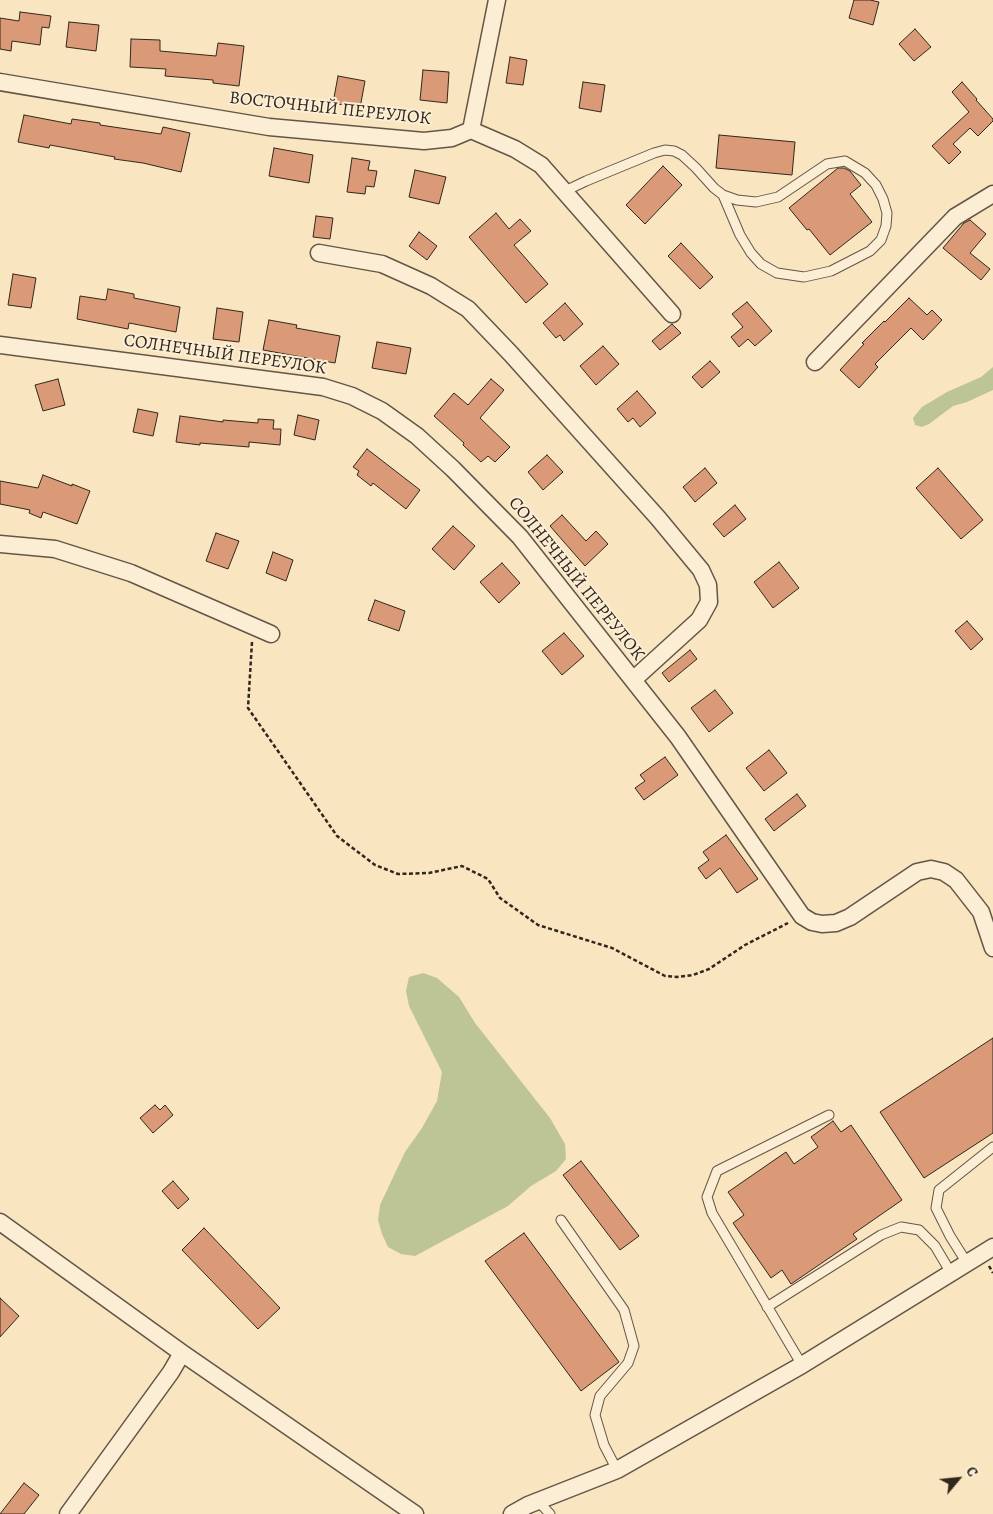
<!DOCTYPE html>
<html>
<head>
<meta charset="utf-8">
<style>
	body { margin:0 }
	#map { position:relative; width:993px; height:1514px; overflow:hidden; background:#f9e5bf; font-family:Alegreya,serif }
	canvas { display:block }
	.north { position:absolute; left:933px; top:1454px; width:50px; height:50px; -webkit-text-stroke:4px #fbeed5; paint-order:stroke; rotate:62deg; font-size:14px; font-weight:700; line-height:20px; text-align:center; color:#31271f }
	.north::after { content:''; display:block; margin:auto; width:18px; height:22px; background:#31271f; clip-path:polygon(50% 0,100% 100%,50% 72%,0 100%) }
</style>
</head>
<body>
<div id="map">
<canvas width="993" height="1514"></canvas>
<div class="north">С</div>
</div>
<script>
const context = document.querySelector('canvas').getContext('2d');
context.lineJoin = 'round';
function fill(path, color) {
  context.fillStyle = color;
  context.fill(path, 'evenodd');
}
function toPath(rows) {
  const path = new Path2D();
  for (const r of rows) {
    path.moveTo(r[0], r[1]);
    for (let i = 2; i < r.length; i += 2) path.lineTo(r[i], r[i + 1]);
  }
  return path;
}
function stroke(path, color, width, dash) {
  context.strokeStyle = color;
  context.lineWidth = width;
  context.lineCap = dash ? 'butt' : 'round';
  context.setLineDash(dash || []);
  context.stroke(path);
}
function label(font, color, halo, rows, align = 'center') {
  context.font = font + ' Alegreya,serif';
  context.lineWidth = 4;
  context.setLineDash([]);
  context.textBaseline = 'middle';
  context.strokeStyle = halo;
  context.fillStyle = color;
  for (const [text, x, y, turn = 0] of rows) {
    context.save();
    context.translate(x, y);
    context.rotate((+turn || 0) * Math.PI / 180);
    context.textAlign = isNaN(turn) ? turn : align;
    if (halo) context.strokeText(text, 0, 0);
    context.fillText(text, 0, 0);
    context.restore();
  }
}
const green = toPath([
	[993,367,993,390,967,402,953,406,929,424,922,427,915,425,913,418,922,407,947,392,981,377],
	[423,973,437,978,459,997,475,1023,550,1118,565,1144,566,1159,556,1171,531,1186,508,1206,415,1256,401,1254,388,1247,382,1234,378,1220,380,1205,405,1152,422,1128,437,1101,442,1072,409,1006,406,991,409,977]
]);
const building = toPath([
	[854,0,870,0,879,2,873,25,849,18,854,0],
	[20,12,51,16,49,28,42,27,40,45,12,41,11,51,0,49,0,18,19,21,20,12],
	[69,22,99,25,96,51,66,47,69,22],
	[915,29,931,47,914,61,899,44,915,29],
	[131,39,160,40,160,51,216,56,218,43,244,46,239,86,213,83,213,80,165,76,166,69,130,67,131,39],
	[510,57,527,60,523,85,506,83,510,57],
	[423,70,449,72,447,103,420,100,423,70],
	[338,76,365,81,360,108,333,103,338,76],
	[583,82,605,85,601,112,579,108,583,82],
	[962,82,977,99,976,100,993,119,993,121,978,136,970,128,953,144,961,152,949,164,932,146,969,112,952,92,962,82],
	[24,115,71,124,72,119,100,123,100,125,161,134,163,127,190,133,181,172,143,163,114,159,115,157,50,145,49,148,18,142,24,115],
	[719,135,795,142,792,175,716,168,719,135],
	[274,148,313,155,309,183,269,176,274,148],
	[352,158,370,161,368,170,377,171,374,187,366,186,365,194,347,192,352,158],
	[663,166,682,185,645,224,626,205,663,166],
	[838,168,844,168,850,171,861,185,850,194,872,222,830,255,809,229,807,230,789,208,838,168],
	[415,170,446,177,439,204,409,197,415,170],
	[496,213,509,229,520,219,531,231,514,245,548,284,526,303,469,237,496,213],
	[316,216,333,218,330,239,313,237,316,216],
	[970,220,986,234,970,253,990,269,981,280,943,248,964,223,970,220],
	[419,232,437,246,427,260,409,246,419,232],
	[681,243,713,277,700,289,668,256,681,243],
	[13,274,36,278,31,308,8,305,13,274],
	[108,289,134,294,134,298,180,307,176,332,129,323,128,329,77,319,80,296,106,300,108,289],
	[909,298,927,315,932,310,942,320,923,340,911,328,875,364,878,367,859,388,840,370,864,344,862,343,884,321,885,322,909,298],
	[747,302,772,331,755,346,748,339,739,347,731,337,743,327,732,314,747,302],
	[565,303,583,324,564,341,560,335,556,338,543,323,565,303],
	[217,308,243,312,239,342,213,339,217,308],
	[269,320,297,325,296,328,340,336,335,363,263,350,269,320],
	[672,324,681,333,660,350,652,341,672,324],
	[377,342,411,348,406,374,372,368,377,342],
	[603,346,619,364,596,385,580,366,603,346],
	[710,361,720,372,702,388,692,377,710,361],
	[58,379,65,405,43,411,35,385,58,379],
	[491,379,504,390,480,418,510,447,495,462,488,456,481,462,463,445,464,443,434,416,454,393,468,405,491,379],
	[637,391,656,413,640,427,633,418,628,422,617,409,637,391],
	[138,409,158,413,153,436,133,432,138,409],
	[298,415,319,420,315,440,294,435,298,415],
	[180,416,223,422,223,420,258,423,258,419,274,420,273,429,281,429,280,445,249,442,249,447,200,443,200,445,176,442,180,416],
	[367,449,420,490,406,509,373,483,371,486,357,475,359,471,353,467,367,449],
	[547,455,563,472,543,490,528,472,547,455],
	[705,468,717,483,695,502,683,487,705,468],
	[938,468,983,520,961,539,916,488,938,468],
	[43,475,72,486,72,484,90,491,77,524,43,512,41,518,29,513,30,510,0,504,0,481,38,488,43,475],
	[735,505,746,519,724,537,713,524,735,505],
	[562,515,586,541,596,531,608,544,585,566,550,526,562,515],
	[453,526,475,546,454,570,432,549,453,526],
	[216,533,239,541,228,569,206,561,216,533],
	[273,552,293,560,286,581,266,573,273,552],
	[779,562,799,588,773,608,754,582,779,562],
	[502,563,520,583,499,603,480,582,502,563],
	[375,600,405,611,399,631,368,620,375,600],
	[967,621,983,639,971,650,955,631,967,621],
	[564,633,584,656,562,675,542,651,564,633],
	[690,650,697,659,669,682,662,673,690,650],
	[715,690,733,713,709,732,691,708,715,690],
	[769,750,787,773,764,791,746,768,769,750],
	[665,757,678,775,644,800,635,788,645,781,640,775,665,757],
	[797,794,806,806,774,831,765,819,797,794],
	[726,835,758,879,737,893,720,868,706,879,698,868,709,860,703,852,726,835],
	[993,1038,993,1133,924,1178,880,1112,993,1038],
	[155,1105,160,1110,165,1105,173,1115,153,1133,140,1118,155,1105],
	[833,1121,841,1132,851,1125,902,1200,853,1234,857,1239,791,1284,782,1270,771,1278,733,1223,744,1215,728,1192,786,1152,794,1164,818,1147,811,1137,833,1121],
	[581,1161,639,1236,620,1250,563,1175,581,1161],
	[173,1181,189,1199,178,1209,162,1191,173,1181],
	[204,1228,280,1308,258,1329,182,1250,204,1228],
	[524,1233,619,1362,581,1391,485,1261,524,1233],
	[0,1298,19,1316,0,1337,0,1298],
	[24,1483,39,1495,24,1514,0,1514,24,1483]
]);
const path = toPath([
	[252,642,248,708,337,836,375,865,398,874,429,873,462,866,488,879,500,898,538,925,612,948,665,976,677,977,693,975,709,969,745,945,788,923],
	[989,1266,993,1273]
]);
const service = toPath([
	[565,191,586,181,654,153,665,150,674,151,682,155,696,168,714,188,723,195,737,200,756,202,778,197,827,164,845,161,865,173,876,185,883,199,887,213,886,226,881,240,870,251,831,271,804,277,777,273,761,264,751,253,740,235,723,195],
	[561,1220,624,1310,634,1346,628,1363,600,1396,595,1415,604,1445,617,1470],
	[967,1263,950,1236,936,1208,939,1190,993,1147],
	[767,1307,881,1235,901,1227,919,1230,935,1246,951,1273],
	[802,1365,712,1213,707,1197,717,1171,829,1115],
	[538,1501,550,1514]
]);
const minor = toPath([
	[0,82,269,127,424,141,452,138,471,130,515,149,541,165,672,314],
	[471,130,497,0],
	[319,253,382,264,431,286,468,309,511,354,658,518,701,570,708,585,709,602,699,620,633,680],
	[0,345,323,387,352,396,382,411,417,436,453,469,520,537,678,737,802,916,812,922,822,924,836,923,850,917,917,872,931,869,944,872,956,880,981,912,993,948],
	[815,362,955,217,993,194],
	[0,544,55,549,131,573,271,634],
	[0,1222,182,1353,415,1514],
	[68,1514,171,1372,182,1353],
	[512,1514,528,1505,617,1470,802,1365,993,1247]
]);
const streetNames = [
	["ВОСТОЧНЫЙ ПЕРЕУЛОК",330,109,6],
	["СОЛНЕЧНЫЙ ПЕРЕУЛОК",225,355,8],
	["СОЛНЕЧНЫЙ ПЕРЕУЛОК",576,579,51]
];
fill(green, '#bcc593');
fill(building, '#da9a77');
stroke(building, '#31271f', 1);
stroke(service, '#635647', 11);
stroke(minor, '#635647', 19);
stroke(path, '#31271f', 2.5, [4, 2.5]);
stroke(service, '#fbeed5', 9);
stroke(minor, '#fbeed5', 16);
label('18px', '#31271f', '#fbeed5', streetNames);
</script>
</body>
</html>
